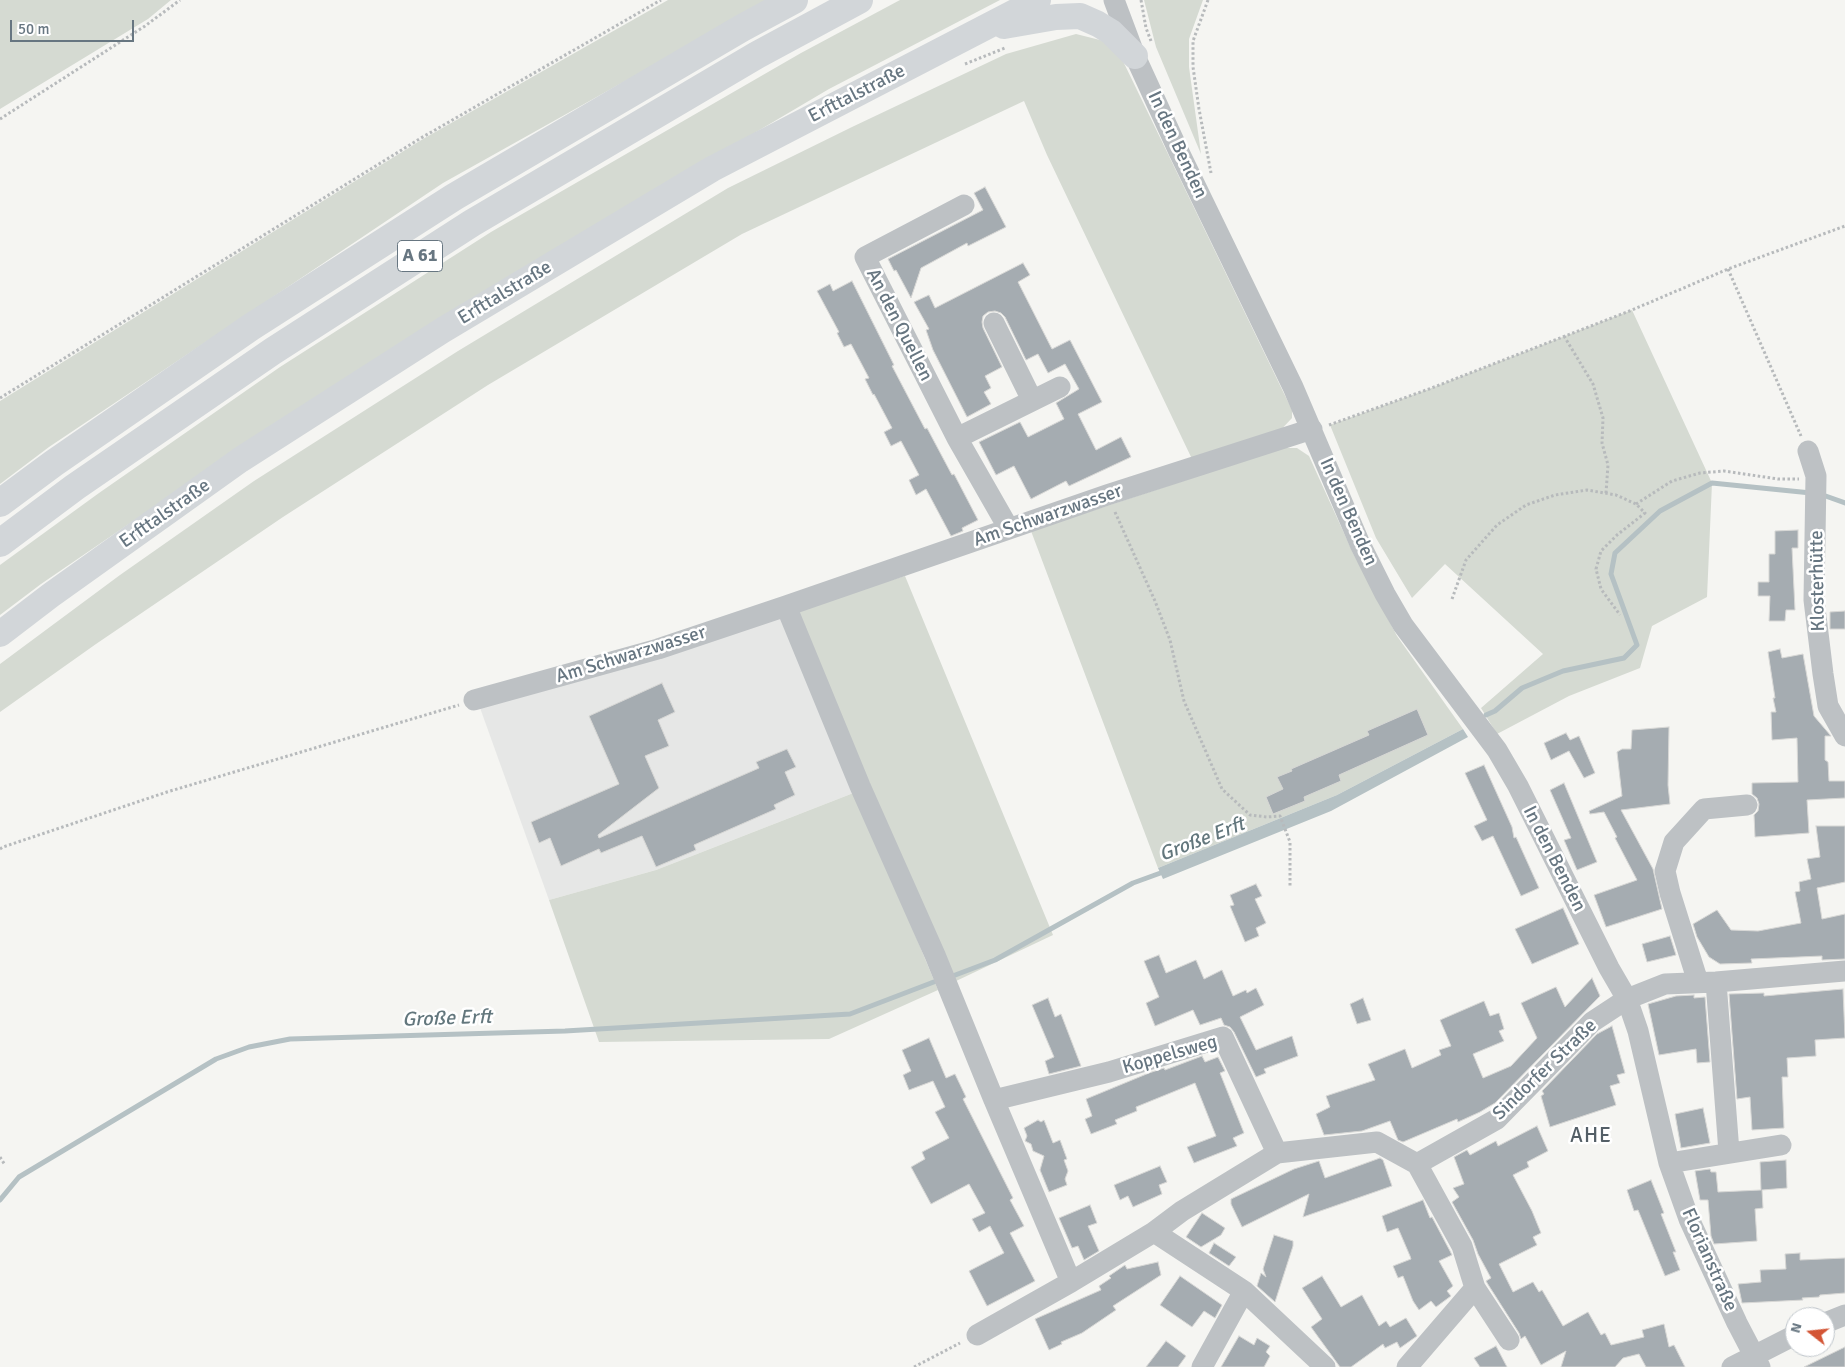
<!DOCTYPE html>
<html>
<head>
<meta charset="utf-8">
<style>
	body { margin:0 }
	#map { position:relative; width:1845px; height:1367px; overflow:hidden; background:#f5f5f2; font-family:Signika,sans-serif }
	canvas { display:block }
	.north { position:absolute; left:1785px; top:1307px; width:50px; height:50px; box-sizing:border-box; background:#fff; border:1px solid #c2c8cd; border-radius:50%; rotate:286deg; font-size:14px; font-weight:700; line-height:20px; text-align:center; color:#677681 }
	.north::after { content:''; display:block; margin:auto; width:18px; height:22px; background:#d35535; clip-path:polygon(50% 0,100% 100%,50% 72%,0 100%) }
	.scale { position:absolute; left:10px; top:20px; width:124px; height:22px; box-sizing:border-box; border:2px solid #677681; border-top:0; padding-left:6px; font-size:15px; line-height:18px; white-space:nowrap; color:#677681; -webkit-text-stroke:4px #fff; paint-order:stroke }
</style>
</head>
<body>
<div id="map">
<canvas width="1845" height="1367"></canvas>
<div class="north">N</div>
<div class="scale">50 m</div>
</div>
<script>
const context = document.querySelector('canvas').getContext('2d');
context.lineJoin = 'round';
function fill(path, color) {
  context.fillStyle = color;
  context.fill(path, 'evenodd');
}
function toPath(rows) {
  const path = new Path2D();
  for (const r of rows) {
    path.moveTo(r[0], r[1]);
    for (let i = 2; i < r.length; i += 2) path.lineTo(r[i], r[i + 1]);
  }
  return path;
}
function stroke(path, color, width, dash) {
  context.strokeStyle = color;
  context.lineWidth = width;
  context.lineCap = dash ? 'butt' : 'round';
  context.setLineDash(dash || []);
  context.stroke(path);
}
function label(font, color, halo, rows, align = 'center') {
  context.font = font + ' Signika,sans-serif';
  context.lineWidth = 5;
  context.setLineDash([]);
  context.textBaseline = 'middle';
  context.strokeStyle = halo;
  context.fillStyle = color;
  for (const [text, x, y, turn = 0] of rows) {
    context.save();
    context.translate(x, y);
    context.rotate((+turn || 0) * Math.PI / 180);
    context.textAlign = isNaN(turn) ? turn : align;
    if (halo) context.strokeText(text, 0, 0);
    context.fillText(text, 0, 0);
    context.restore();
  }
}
const built = toPath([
	[784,615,856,792,656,870,549,900,479,705]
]);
const green = toPath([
	[0,0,171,0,148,19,0,109],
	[668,0,770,0,443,183,49,447,0,484,0,401,423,139],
	[900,0,1000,0,829,89,436,321,237,450,41,584,0,615,0,565,99,493,280,367,491,232,801,53],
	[1144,0,1203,0,1189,39,1189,67,1201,154,1156,47],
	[1076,34,1104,41,1121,57,1292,410,1292,418,1277,434,1192,459,1047,155,1024,101,742,234,488,385,283,517,96,644,0,712,0,664,120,575,254,481,458,351,728,188,852,127,1006,54],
	[1632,310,1712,483,1707,597,1652,626,1640,668,1569,696,1497,734,1481,708,1543,654,1445,564,1412,598,1376,538,1330,425,1429,389],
	[1283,448,1297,448,1309,456,1353,553,1397,636,1463,729,1337,795,1158,868,1031,531],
	[905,576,1053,935,954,982,792,610],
	[856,792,938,990,829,1039,599,1042,549,900,656,870]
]);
const water = toPath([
	[1463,729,1468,737,1331,811,1163,879,1158,868,1337,795]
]);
const stream = toPath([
	[1820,494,1845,503],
	[1486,715,1495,711,1522,688,1563,671,1624,658,1637,645,1611,574,1615,553,1660,511,1712,483,1811,493],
	[950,977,995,960,1133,883,1166,871],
	[0,1200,19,1177,216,1059,249,1047,290,1039,565,1031,850,1014,939,980]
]);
const building = toPath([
	[985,187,1006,227,968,246,967,243,921,268,911,298,896,270,894,271,888,259,983,210,974,193,985,187],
	[1023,263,1030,275,1018,282,1052,349,1070,340,1102,402,1078,414,1096,450,1121,437,1131,457,1069,486,1066,481,1031,499,1014,466,996,475,979,442,1020,422,1028,437,1064,419,1056,403,1079,389,1065,364,1048,373,1038,354,1026,360,1005,317,1001,313,995,311,988,312,983,316,982,322,983,328,1002,367,985,376,991,388,984,392,991,404,967,417,933,350,926,330,929,329,914,302,929,295,935,308,1023,263],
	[852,281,894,365,892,366,925,429,927,428,952,475,954,474,978,520,962,528,963,531,951,536,926,489,916,495,909,480,919,475,901,441,891,446,884,432,892,428,874,394,873,395,865,379,869,378,851,344,844,347,837,333,839,332,817,291,830,284,833,291,852,281],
	[1798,530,1798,548,1792,548,1795,610,1786,610,1785,621,1769,621,1770,596,1758,596,1758,582,1769,582,1769,554,1775,554,1775,531,1798,530],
	[1845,611,1845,629,1830,629,1830,612,1845,611],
	[1780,649,1782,658,1803,654,1814,716,1831,736,1825,736,1825,760,1828,762,1829,781,1845,781,1845,798,1807,800,1809,833,1755,837,1754,815,1758,811,1759,804,1757,798,1752,794,1752,783,1798,782,1797,738,1772,740,1771,712,1776,712,1773,698,1775,698,1768,652,1780,649],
	[662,683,675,712,658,720,669,746,645,756,659,788,598,835,599,838,759,768,756,762,787,749,796,767,785,772,795,795,774,805,776,809,694,845,696,850,656,867,642,836,601,853,599,849,561,866,550,838,539,843,531,822,619,784,589,716,662,683],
	[1417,709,1428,735,1339,775,1341,781,1304,797,1305,801,1273,814,1266,797,1283,789,1277,777,1292,771,1291,769,1369,735,1367,731,1417,709],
	[1669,727,1668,785,1670,804,1621,810,1653,869,1662,909,1606,927,1594,895,1637,880,1615,838,1617,837,1604,812,1590,814,1589,811,1622,796,1617,752,1622,749,1631,749,1632,730,1669,727],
	[1566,733,1570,740,1579,736,1595,773,1584,778,1569,751,1551,760,1544,743,1566,733],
	[1484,765,1512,827,1514,838,1516,837,1539,888,1521,896,1493,836,1482,841,1474,826,1487,820,1465,773,1484,765],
	[1564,783,1597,862,1577,870,1564,840,1571,838,1550,790,1564,783],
	[1816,826,1845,826,1845,882,1817,888,1822,919,1845,914,1845,959,1822,960,1822,956,1751,959,1752,963,1720,964,1709,957,1697,937,1693,924,1717,910,1731,930,1758,931,1801,923,1795,892,1800,891,1799,882,1811,879,1807,859,1820,857,1816,826],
	[1256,884,1262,896,1255,899,1266,923,1256,928,1259,936,1245,942,1230,906,1234,905,1230,895,1256,884],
	[1563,908,1579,944,1532,964,1515,929,1563,908],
	[1670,936,1676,955,1647,962,1642,944,1670,936],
	[1159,955,1166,973,1196,960,1204,979,1222,970,1233,996,1246,990,1247,993,1256,988,1264,1005,1240,1017,1256,1050,1292,1036,1298,1056,1264,1069,1266,1073,1256,1077,1234,1032,1230,1027,1224,1025,1221,1018,1200,1025,1193,1010,1155,1026,1146,1003,1159,997,1144,961,1159,955],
	[1592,978,1600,996,1495,1103,1480,1112,1458,1122,1457,1119,1403,1142,1398,1140,1390,1121,1362,1131,1324,1135,1316,1114,1330,1107,1326,1096,1375,1080,1368,1064,1405,1049,1412,1068,1441,1055,1439,1050,1451,1046,1440,1020,1484,1001,1490,1016,1499,1013,1504,1029,1499,1031,1504,1041,1473,1054,1483,1078,1511,1066,1537,1038,1521,1003,1556,987,1565,1007,1592,978],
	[1843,989,1845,1038,1815,1040,1816,1056,1787,1058,1788,1077,1782,1077,1784,1128,1752,1130,1750,1097,1737,1099,1729,994,1764,993,1764,996,1843,989],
	[1694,995,1694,998,1705,997,1710,1062,1697,1063,1696,1049,1659,1055,1648,1004,1676,996,1694,995],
	[1048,998,1055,1017,1061,1014,1081,1066,1049,1074,1045,1061,1054,1057,1032,1005,1048,998],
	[1363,998,1371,1020,1357,1024,1350,1004,1363,998],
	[1612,1026,1625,1073,1617,1075,1620,1083,1610,1086,1616,1105,1550,1127,1541,1096,1544,1094,1542,1091,1597,1034,1612,1026],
	[929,1038,946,1078,955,1074,966,1097,963,1099,1013,1198,1010,1200,1024,1226,1010,1233,1035,1281,987,1306,969,1271,1004,1253,990,1226,979,1232,972,1219,985,1213,969,1184,931,1204,911,1167,925,1159,922,1152,949,1138,935,1112,945,1107,933,1081,909,1090,903,1075,911,1071,902,1050,929,1038],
	[1202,1056,1205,1062,1218,1057,1225,1071,1220,1073,1244,1133,1233,1138,1237,1146,1194,1163,1187,1147,1216,1136,1195,1083,1136,1107,1137,1111,1115,1120,1117,1124,1091,1134,1085,1119,1092,1116,1086,1099,1149,1073,1164,1068,1165,1070,1202,1056],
	[1703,1108,1710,1143,1681,1148,1675,1114,1703,1108],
	[1038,1120,1041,1122,1044,1120,1053,1143,1060,1140,1067,1159,1064,1160,1068,1171,1065,1179,1067,1185,1049,1192,1040,1170,1044,1156,1033,1151,1031,1144,1025,1141,1027,1136,1024,1128,1038,1120],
	[1537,1126,1548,1151,1527,1162,1529,1167,1513,1175,1532,1211,1541,1233,1533,1237,1537,1245,1499,1264,1513,1292,1533,1282,1539,1292,1542,1290,1563,1326,1588,1312,1601,1335,1605,1333,1611,1345,1644,1337,1642,1330,1664,1324,1669,1347,1674,1345,1685,1367,1646,1367,1639,1354,1623,1358,1615,1367,1561,1367,1566,1351,1541,1365,1525,1336,1521,1339,1519,1333,1489,1286,1486,1281,1491,1278,1478,1254,1473,1240,1452,1202,1459,1197,1453,1188,1464,1184,1454,1157,1467,1150,1470,1155,1496,1141,1498,1146,1537,1126],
	[1380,1158,1383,1160,1392,1186,1303,1217,1309,1194,1242,1227,1231,1204,1231,1199,1294,1169,1319,1161,1325,1178,1380,1158],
	[1786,1160,1787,1188,1762,1190,1763,1208,1755,1209,1757,1241,1714,1244,1711,1236,1708,1200,1700,1200,1695,1171,1710,1169,1711,1172,1716,1172,1718,1192,1761,1190,1760,1162,1786,1160],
	[1160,1166,1167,1182,1159,1185,1162,1194,1133,1207,1128,1196,1120,1200,1114,1185,1160,1166],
	[1651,1180,1664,1213,1661,1214,1676,1252,1673,1252,1680,1270,1665,1276,1638,1210,1634,1211,1627,1190,1651,1180],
	[1423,1200,1430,1218,1432,1217,1450,1251,1452,1255,1439,1261,1453,1286,1447,1291,1451,1296,1436,1307,1431,1301,1419,1310,1413,1301,1403,1276,1398,1278,1393,1266,1411,1259,1410,1256,1398,1228,1387,1232,1382,1216,1423,1200],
	[1090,1205,1097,1223,1088,1226,1099,1251,1084,1260,1078,1246,1072,1248,1059,1218,1090,1205],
	[1202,1213,1225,1228,1221,1235,1201,1247,1186,1237,1202,1213],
	[1274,1235,1293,1241,1293,1246,1275,1302,1257,1286,1261,1273,1266,1277,1263,1269,1274,1235],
	[1214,1243,1236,1257,1229,1266,1209,1253,1214,1243],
	[1800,1253,1800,1260,1845,1258,1845,1293,1820,1295,1819,1297,1802,1298,1803,1300,1742,1303,1738,1284,1761,1282,1760,1270,1786,1269,1785,1254,1800,1253],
	[1158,1262,1161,1275,1113,1306,1116,1310,1082,1333,1061,1342,1062,1344,1049,1350,1035,1319,1101,1290,1099,1286,1111,1278,1109,1276,1125,1265,1127,1269,1158,1262],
	[1180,1276,1222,1305,1215,1318,1204,1311,1192,1327,1160,1305,1180,1276],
	[1322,1276,1341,1307,1362,1295,1379,1326,1386,1321,1390,1327,1406,1318,1417,1336,1400,1348,1397,1342,1385,1348,1383,1344,1351,1367,1340,1367,1311,1327,1322,1319,1302,1288,1322,1276],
	[1239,1336,1254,1345,1257,1338,1270,1346,1266,1352,1270,1356,1264,1367,1221,1367,1239,1336],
	[1166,1341,1186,1356,1178,1367,1146,1367,1166,1341],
	[1496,1346,1507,1367,1480,1367,1474,1358,1496,1346],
	[1845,1347,1845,1367,1804,1367,1845,1347]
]);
const path = toPath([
	[1141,0,1146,28,1151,41],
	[1208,0,1193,41,1193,67,1199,109,1211,173],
	[965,64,1005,48],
	[0,119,145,26,180,0],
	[1728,269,1801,436],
	[1564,336,1593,384,1603,418,1602,443,1608,465,1606,493],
	[0,398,421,138,661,0],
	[1329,425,1429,389,1632,310,1728,269,1845,226],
	[1636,504,1672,481,1700,473,1724,471,1778,479,1799,479],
	[1115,512,1155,601,1170,640,1184,701,1222,789,1250,815,1267,817,1280,816,1290,842,1290,887],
	[1452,599,1466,560,1497,525,1526,505,1555,495,1587,490,1616,495,1636,504,1645,513,1617,535,1601,551,1596,569,1601,589,1620,615],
	[0,849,3,847,167,792,459,705],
	[0,1157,5,1165],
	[914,1367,960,1343]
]);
const minor = toPath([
	[1114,0,1135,56,1179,152,1293,387,1360,544,1385,594,1403,625,1497,750,1518,786,1609,968,1627,999,1638,1031,1669,1163,1689,1219,1737,1323,1760,1367],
	[964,205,865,257,957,438,1009,529],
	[994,323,1032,400],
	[957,438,1060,387],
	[1808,451,1816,476,1814,600,1823,674,1828,706,1845,736],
	[786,606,860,786,935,955,994,1100,1109,1072,1223,1037,1277,1153,1377,1142,1417,1164],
	[474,700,658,649,786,606,1107,495,1312,429],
	[1698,982,1670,893,1665,871,1674,842,1704,809,1747,805],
	[1716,982,1729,1152],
	[1277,1153,1182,1211,1154,1232,1244,1291,1325,1367],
	[1669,1163,1781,1145],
	[1071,1282,1154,1232],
	[1825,1323,1845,1315],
	[977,1335,1071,1282,994,1100],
	[1509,1340,1475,1288,1462,1246,1417,1164,1497,1119,1592,1022,1627,999,1665,984,1716,982,1845,971],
	[1202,1367,1244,1291],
	[1407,1367,1475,1288],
	[1732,1367,1795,1335]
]);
const major = toPath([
	[1004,26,1056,17,1080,16,1098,24,1111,32,1135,56],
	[0,634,51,595,240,460,443,330,712,169,1038,0]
]);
const highway = toPath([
	[0,503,54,463,251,327,454,197,742,28,794,0],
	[0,543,75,487,273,351,472,223,757,55,859,0]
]);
const shields = [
	[420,256,45]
];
const shieldNames = [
	["A 61",420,256]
];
const streetNames = [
	["Erfttalstraße",857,94,-27],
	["In den Benden",1177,145,65],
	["Erfttalstraße",505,293,-31],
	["An den Quellen",899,325,63],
	["In den Benden",1348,512,66],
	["Erfttalstraße",165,514,-35],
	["Am Schwarzwasser",1048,516,-19],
	["Klosterhütte",1818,581,-91],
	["Am Schwarzwasser",631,655,-17],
	["In den Benden",1554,859,63],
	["Koppelsweg",1170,1055,-16],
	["Sindorfer Straße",1545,1070,-44],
	["Florianstraße",1709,1260,66]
];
const waterNames = [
	["Große Erft",1202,840,-21],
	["Große Erft",447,1019,-2]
];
const quarterNames = [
	["AHE",1591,1136]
];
fill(built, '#e6e7e6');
fill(green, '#d5dad2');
fill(water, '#b5c1c4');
stroke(stream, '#b5c1c4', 5);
fill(building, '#a5acb1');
stroke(building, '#d7d7d5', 1);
stroke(path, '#b7babc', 3, [2.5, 2.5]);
stroke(minor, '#bdc1c4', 21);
stroke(major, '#d2d6d9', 26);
stroke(highway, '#d2d6d9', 28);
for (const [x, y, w] of shields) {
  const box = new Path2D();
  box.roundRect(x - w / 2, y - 15.5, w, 31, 4);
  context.fillStyle = '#fff';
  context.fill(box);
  stroke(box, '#677681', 1);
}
label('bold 18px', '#677681', null, shieldNames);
label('19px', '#677681', '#fff', streetNames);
label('italic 20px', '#63777d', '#fff', waterNames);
context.letterSpacing = '1px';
label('21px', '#545f67', '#fff', quarterNames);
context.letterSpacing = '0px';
</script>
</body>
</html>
